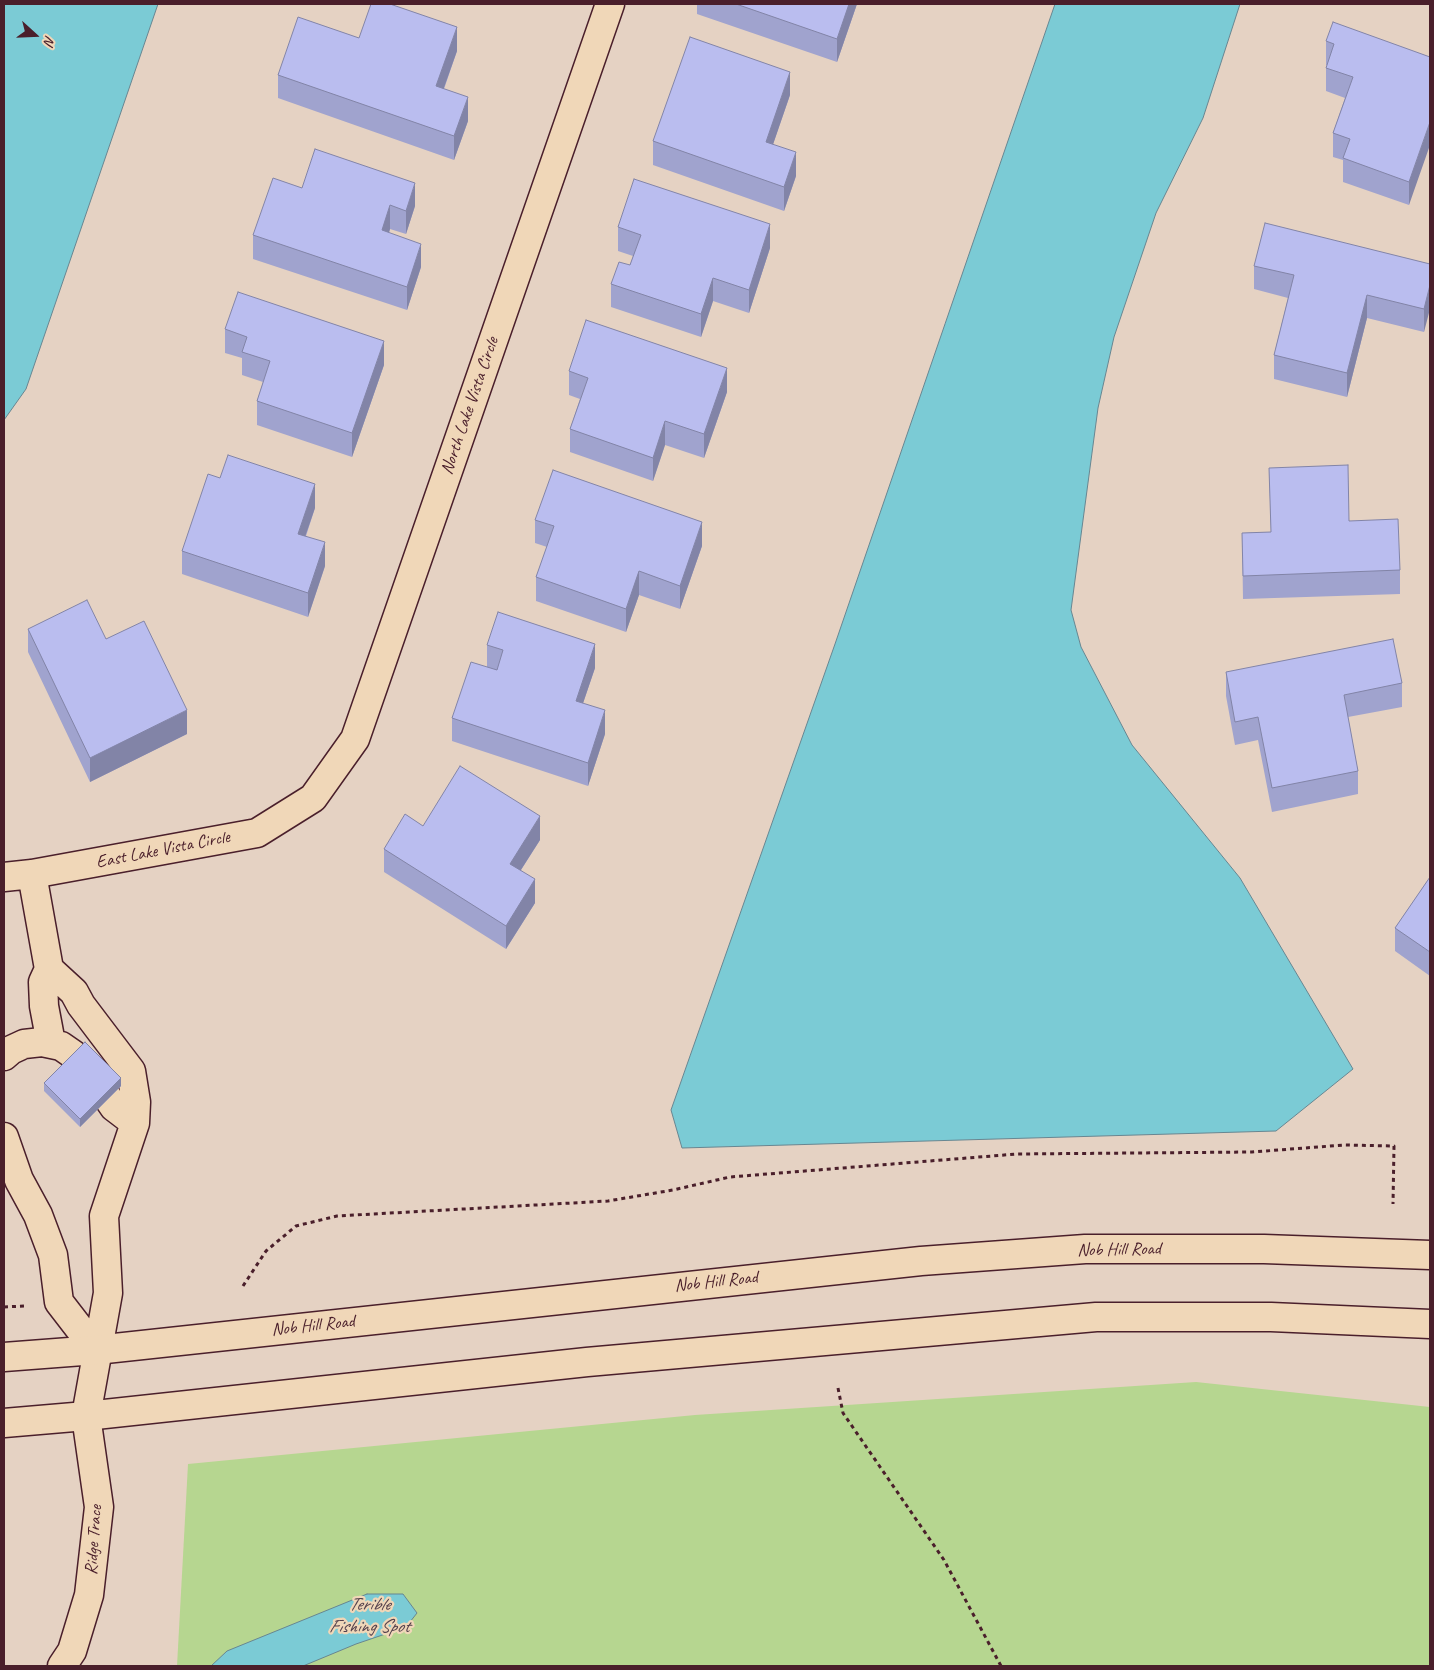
<!DOCTYPE html>
<html>
<head>
<meta charset="utf-8">
<style>
	body { margin:0 }
	#map { position:relative; width:1434px; height:1670px; overflow:hidden; background:#e5d2c3; font-family:Caveat,sans-serif }
	canvas { display:block }
	.frame { position:absolute; inset:0; border:5px solid #4a1f2b; pointer-events:none }
	.north { position:absolute; left:10px; top:10px; width:50px; height:50px; -webkit-text-stroke:4px #f0d7b8; paint-order:stroke; rotate:110deg; font-size:14px; font-weight:700; line-height:20px; text-align:center; color:#4a1f2b }
	.north::after { content:''; display:block; margin:auto; width:18px; height:22px; background:#4a1f2b; clip-path:polygon(50% 0,100% 100%,50% 72%,0 100%) }
</style>
</head>
<body>
<div id="map">
<canvas width="1434" height="1670"></canvas>
<div class="frame"></div>
<div class="north">N</div>
</div>
<script>
const context = document.querySelector('canvas').getContext('2d');
context.lineJoin = 'round';
function fill(path, color) {
  context.fillStyle = color;
  context.fill(path, 'evenodd');
}
function toPath(rows) {
  const path = new Path2D();
  for (const r of rows) {
    path.moveTo(r[0], r[1]);
    for (let i = 2; i < r.length; i += 2) path.lineTo(r[i], r[i + 1]);
  }
  return path;
}
function stroke(path, color, width, dash) {
  context.strokeStyle = color;
  context.lineWidth = width;
  context.lineCap = dash ? 'butt' : 'round';
  context.setLineDash(dash || []);
  context.stroke(path);
}
function label(font, color, halo, rows, align = 'center') {
  context.font = font + ' Caveat,sans-serif';
  context.lineWidth = 4.5;
  context.setLineDash([]);
  context.textBaseline = 'middle';
  context.strokeStyle = halo;
  context.fillStyle = color;
  for (const [text, x, y, turn = 0] of rows) {
    context.save();
    context.translate(x, y);
    context.rotate((+turn || 0) * Math.PI / 180);
    context.textAlign = isNaN(turn) ? turn : align;
    if (halo) context.strokeText(text, 0, 0);
    context.fillText(text, 0, 0);
    context.restore();
  }
}
const green = toPath([
	[1196,1382,1430,1407,1430,1666,177,1666,188,1464,695,1415]
]);
const water = toPath([
	[4,4,158,4,26,389,4,420,4,4],
	[1055,4,1240,4,1203,118,1156,213,1114,337,1098,408,1071,610,1081,647,1132,745,1240,878,1353,1069,1276,1131,682,1148,671,1110,835,644,1055,4],
	[367,1594,403,1594,417,1613,406,1627,356,1644,303,1666,211,1666,227,1651,367,1594]
]);
const path = toPath([
	[243,1286,266,1251,296,1226,337,1216,608,1201,673,1190,730,1177,1017,1154,1252,1152,1344,1145,1394,1146,1393,1204],
	[4,1307,24,1306],
	[838,1388,843,1413,944,1560,1001,1666]
]);
const street = toPath([
	[32,874,49,969,74,992,81,1005,131,1071,136,1102,135,1123,104,1216,108,1293,86,1416,99,1507,89,1595,72,1651,62,1666],
	[4,877,32,874,257,833,313,798,355,739,610,4],
	[49,969,43,982,44,1006,51,1043],
	[4,1056,11,1050,24,1044,42,1042,61,1046,74,1055],
	[101,1088,114,1107,135,1123],
	[4,1137,19,1180,38,1215,53,1255,59,1302,96,1350]
]);
const secondary = toPath([
	[4,1357,96,1350,921,1261,1085,1249,1264,1249,1430,1255],
	[4,1423,86,1416,587,1362,1096,1317,1271,1317,1430,1324]
]);
const wall = toPath([
	[697,4,857,4,837,62,697,14],
	[359,38,457,51,444,89,468,121,454,160,278,98,278,75],
	[1326,41,1430,57,1409,205,1343,182,1343,160,1333,157,1333,133,1345,98,1326,91,1326,68,1327,65,1326,65],
	[790,95,773,144,796,176,784,211,653,165,653,141],
	[302,188,415,206,406,234,390,229,389,233,421,267,407,310,253,259,253,235],
	[618,227,770,248,749,313,713,301,701,337,611,307,611,284,630,265,633,256,618,251],
	[1430,264,1424,332,1367,318,1347,397,1274,379,1274,355,1288,298,1254,289,1254,266],
	[225,329,384,365,352,457,257,425,257,401,263,382,242,375,242,358,225,353],
	[569,371,727,392,704,458,665,445,653,481,570,452,570,429,580,399,569,395],
	[1269,468,1349,521,1400,570,1400,594,1243,599,1242,533,1271,532],
	[315,508,306,536,325,566,308,617,182,574,182,551],
	[535,520,702,546,680,609,639,595,626,632,536,601,536,577,547,547,535,543],
	[28,629,187,734,90,782,28,652],
	[487,645,595,668,583,703,605,734,588,786,452,741,452,718,487,667],
	[1226,672,1402,683,1402,707,1348,717,1358,771,1358,794,1272,812,1258,740,1235,745,1226,696],
	[423,826,540,840,521,870,535,903,506,949,384,872,384,849],
	[1430,877,1430,976,1395,951,1395,928],
	[44,1083,121,1086,80,1127,44,1091]
]);
const shadedWall = toPath([
	[849,4,857,4,837,62,837,39],
	[457,27,457,51,436,110,436,86],
	[790,72,790,95,766,165,766,142],
	[468,97,468,121,454,160,454,136],
	[1430,122,1430,145,1409,205,1409,182],
	[796,152,796,176,784,211,784,187],
	[415,183,415,206,406,234,406,211],
	[390,205,390,229,382,254,382,230],
	[770,224,770,248,749,313,749,290],
	[421,244,421,267,407,310,407,287],
	[713,278,713,301,701,337,701,314],
	[1430,285,1430,309,1424,332,1424,309],
	[1367,295,1367,318,1347,397,1347,373],
	[384,341,384,365,352,457,352,433],
	[727,368,727,392,704,458,704,434],
	[665,421,665,445,653,481,653,458],
	[315,484,315,508,298,557,298,534],
	[702,522,702,546,680,609,680,586],
	[325,542,325,566,308,617,308,593],
	[639,571,639,595,626,632,626,609],
	[595,644,595,668,576,724,576,701],
	[187,710,187,734,90,782,90,758],
	[605,710,605,734,588,786,588,763],
	[540,816,540,840,510,887,510,864],
	[535,879,535,903,506,949,506,926],
	[121,1078,121,1086,80,1127,80,1119]
]);
const building = toPath([
	[371,4,390,4,457,27,436,86,468,97,454,136,278,75,298,17,359,38,371,4],
	[736,4,849,4,837,39,736,4],
	[1333,22,1430,57,1430,122,1409,182,1343,158,1350,139,1333,133,1353,77,1326,68,1334,44,1326,41,1333,22],
	[690,37,790,72,766,142,796,152,784,187,653,141,690,37],
	[315,149,415,183,406,211,390,205,382,230,421,244,407,287,253,235,273,178,302,188,315,149],
	[634,179,770,224,749,290,713,278,701,314,611,284,619,262,630,265,641,235,618,227,634,179],
	[1265,223,1430,264,1430,285,1424,309,1367,295,1347,373,1274,355,1294,275,1254,266,1265,223],
	[238,292,384,341,352,433,257,401,270,361,242,352,247,337,225,329,238,292],
	[586,320,727,368,704,434,665,421,653,458,570,429,588,378,569,371,586,320],
	[228,455,315,484,298,534,325,542,308,593,182,551,208,474,220,478,228,455],
	[1348,465,1349,521,1398,519,1400,570,1243,576,1242,533,1271,532,1269,468,1348,465],
	[553,470,702,522,680,586,639,571,626,609,536,577,554,526,535,520,553,470],
	[87,600,106,639,144,621,187,710,90,758,28,629,87,600],
	[498,612,595,644,576,701,605,710,588,763,452,718,471,662,497,670,503,650,487,645,498,612],
	[1393,639,1402,683,1344,695,1358,771,1272,788,1258,717,1235,722,1226,672,1393,639],
	[460,766,540,816,510,864,535,879,506,926,384,849,405,814,423,826,460,766],
	[1430,877,1430,952,1395,928,1430,877],
	[85,1042,121,1078,80,1119,44,1083,85,1042]
]);
const streetNames = [
	["North Lake Vista Circle",470,406,-71],
	["East Lake Vista Circle",163,850,-11],
	["Nob Hill Road",1119,1250,-1],
	["Nob Hill Road",716,1282,-6],
	["Nob Hill Road",313,1326,-6],
	["Ridge Trace",94,1540,-86]
];
const waterNames = [
	["Terible",369,1605],
	["Fishing Spot",369,1627]
];
fill(green, '#b6d690');
fill(water, '#7bcbd5');
stroke(water, '#678691', 1);
stroke(street, '#4a1f2b', 31);
stroke(secondary, '#4a1f2b', 31);
stroke(path, '#4a1f2b', 3, [4, 4]);
stroke(street, '#f0d7b8', 28);
stroke(secondary, '#f0d7b8', 28);
fill(wall, '#a0a3ce');
fill(shadedWall, '#8284a7');
fill(building, '#babdef');
stroke(building, '#8284a7', 1);
label('18px', '#4a1f2b', '#f0d7b8', streetNames);
label('italic 19px', '#54414d', '#f0d7b8', waterNames);
</script>
</body>
</html>
